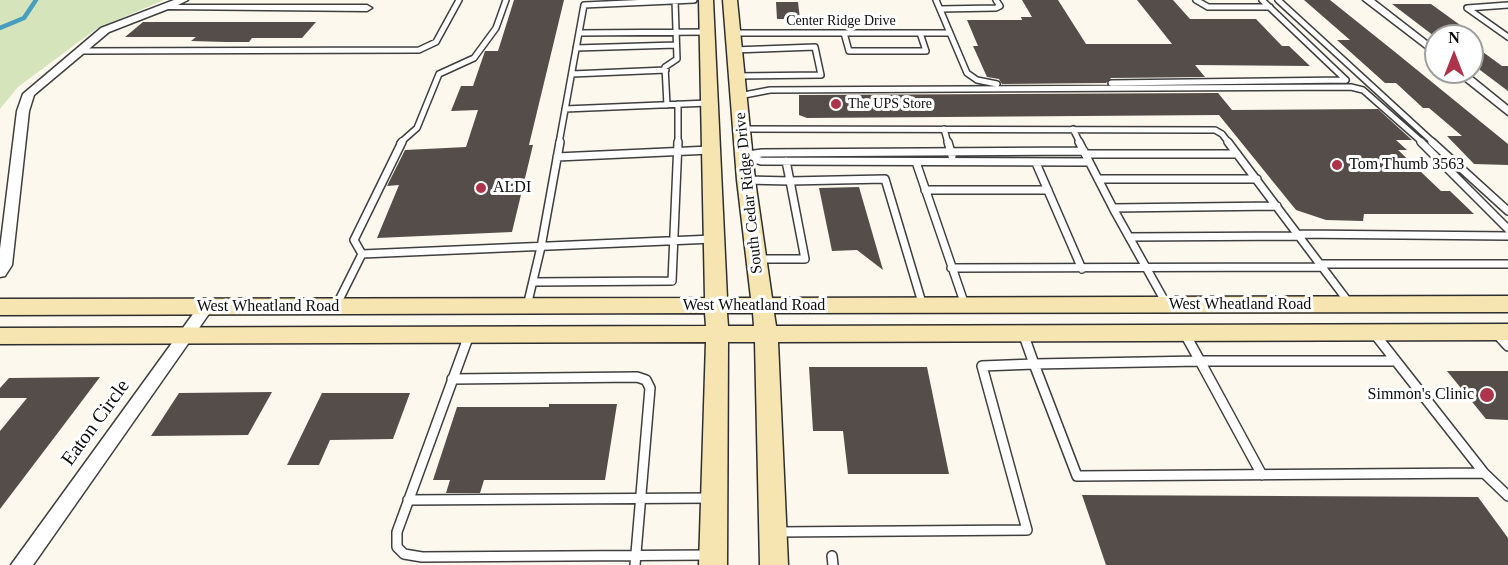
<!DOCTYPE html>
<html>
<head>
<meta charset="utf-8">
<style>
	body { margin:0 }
	#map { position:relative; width:1508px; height:565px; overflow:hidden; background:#fdf8ee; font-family:Georgia,serif }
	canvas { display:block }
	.north { position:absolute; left:1424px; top:24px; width:60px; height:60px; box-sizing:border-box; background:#fff; border:2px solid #9e9e9e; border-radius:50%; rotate:0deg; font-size:16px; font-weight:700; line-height:24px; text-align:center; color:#0c0c0c }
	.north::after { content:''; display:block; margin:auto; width:21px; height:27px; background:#ad344a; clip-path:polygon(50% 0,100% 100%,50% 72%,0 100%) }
</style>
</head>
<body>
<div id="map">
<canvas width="1508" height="565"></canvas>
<div class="north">N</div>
</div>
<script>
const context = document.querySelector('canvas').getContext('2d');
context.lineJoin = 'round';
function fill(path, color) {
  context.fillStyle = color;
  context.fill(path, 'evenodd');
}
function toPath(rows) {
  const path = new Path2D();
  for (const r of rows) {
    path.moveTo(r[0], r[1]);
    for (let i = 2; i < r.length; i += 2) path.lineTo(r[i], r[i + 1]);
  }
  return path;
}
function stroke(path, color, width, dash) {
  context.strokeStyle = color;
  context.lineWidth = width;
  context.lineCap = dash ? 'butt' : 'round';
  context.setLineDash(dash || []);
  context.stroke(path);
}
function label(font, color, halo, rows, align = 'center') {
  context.font = font + ' Georgia,serif';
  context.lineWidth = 6;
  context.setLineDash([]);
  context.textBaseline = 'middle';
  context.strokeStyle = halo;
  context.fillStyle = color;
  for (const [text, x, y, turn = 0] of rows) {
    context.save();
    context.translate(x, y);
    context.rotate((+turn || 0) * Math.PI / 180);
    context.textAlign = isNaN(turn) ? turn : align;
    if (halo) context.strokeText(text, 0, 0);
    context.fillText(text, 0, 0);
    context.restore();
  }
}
const green = toPath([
	[0,0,164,0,96,29,18,87,0,109]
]);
const stream = toPath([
	[0,28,24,18,36,0]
]);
const building = toPath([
	[514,0,564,0,529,145,533,145,512,232,377,238,399,185,387,186,405,150,466,147,478,110,451,111,461,86,473,86,485,51,498,51],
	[1022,0,1058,0,1086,44,1172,44,1137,0,1173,0,1190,19,1256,19,1282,46,1289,46,1310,66,1195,65,1205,77,1111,78,1106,83,1002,84,999,79,987,77,973,46,978,46,967,20,1022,20,1021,17,1032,17],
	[1304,0,1330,0,1395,52,1508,144,1508,165,1474,164,1447,136,1462,136,1429,108,1423,108,1396,83,1385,83,1337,40,1350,40],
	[776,2,798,2,800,19,777,19],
	[1392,4,1431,4,1467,30,1453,30,1461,36,1434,36],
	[143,22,316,22,302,38,252,38,249,42,226,42,191,41,196,37,125,37],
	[1472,44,1502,66,1508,66,1508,91,1472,64],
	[1218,93,1232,110,1378,109,1412,140,1396,140,1407,150,1398,150,1441,191,1450,191,1474,214,1364,214,1363,221,1326,220,1296,210,1219,115,807,118,799,115,799,95],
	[859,187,883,270,857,250,832,251,819,188],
	[809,367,927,367,949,474,848,474,843,431,813,431],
	[1447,371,1508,371,1508,420,1486,419],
	[100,377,60,430,0,509,0,431,27,398,0,398,0,388,9,378],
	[272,392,248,435,151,436,179,393],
	[322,393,410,393,393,439,330,440,319,465,287,465],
	[549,404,617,404,605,480,484,480,480,493,446,493,450,480,433,480,457,407,549,407],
	[1082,495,1478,497,1508,538,1508,565,1106,565]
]);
const laneFar2 = toPath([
	[936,0,967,73,977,80,997,84],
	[1196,0,1208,7,1270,7],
	[1262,0,1346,80],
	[1278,0,1434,143],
	[1508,5,1467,8,1508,37],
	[940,9,996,8,1000,6,996,0],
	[579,33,706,32],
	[733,33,950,33],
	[844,33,849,51,926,51,920,33],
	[576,48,676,45],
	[734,50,815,47,821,75,737,76],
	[82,51,419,50,436,42,459,0],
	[572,74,666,70],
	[1111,83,1346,80],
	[739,96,770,90,1351,87,1363,90,1423,143],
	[678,104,678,143],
	[667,105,665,67,677,59,675,0],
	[565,109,708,103],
	[742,129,1215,130,1222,134,1229,143],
	[944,129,948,143],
	[1073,129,1080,143],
	[400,143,417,128,439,74,474,58,496,28,506,0],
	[559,143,584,5,694,0]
]);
const laneFar1 = toPath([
	[948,142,952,156],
	[1079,142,1114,210,1167,305],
	[1228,142,1350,304],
	[1421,142,1508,229],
	[1432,142,1508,211],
	[1085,154,1237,154],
	[747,155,762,153,1084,151],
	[744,156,761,161,1089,162],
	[557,157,710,150],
	[916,162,965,305],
	[1036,163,1082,269],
	[1098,179,1257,179],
	[746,180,790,181,786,161],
	[925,190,1048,190],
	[1113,208,1277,206],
	[1297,234,1508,236],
	[1129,237,1299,236],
	[362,254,713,239],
	[362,254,354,240,402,142],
	[757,259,805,259,790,181,885,179,923,306],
	[1320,264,1508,264],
	[951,268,1323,267],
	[534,282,672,281,678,142],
	[336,306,362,254],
	[527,306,541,247,560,142]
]);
const lane = toPath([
	[1023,333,1034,364,1200,361,1185,334],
	[1497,334,1508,346],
	[469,335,397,532,397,547,404,554,422,557,709,555],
	[452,379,637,377,646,380,650,388,635,565],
	[1484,473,1508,496],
	[1262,475,1200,361,1395,361],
	[408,500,710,498],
	[777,532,1027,530,982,366,1034,364,1077,476,1484,473,1374,333],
	[832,556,833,565]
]);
const street = toPath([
	[174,0,188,0,178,5,367,5,372,8,367,11,168,9,109,32,34,95,29,111,12,265,5,276,0,277,0,249,17,111,23,94,101,28,174,0],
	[1363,0,1374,0,1436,48,1436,56,1363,0],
	[1454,72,1466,72,1508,106,1508,115,1454,72],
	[206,302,211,303,214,307,211,311,33,565,11,565,201,303,206,302]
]);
const secondary = toPath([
	[699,0,713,0,727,298,751,298,737,180,723,0,737,0,755,180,772,298,1508,296,1508,312,774,313,776,326,1508,324,1508,340,778,342,788,565,760,565,755,342,728,342,727,565,699,565,706,342,0,344,0,328,706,326,705,313,0,315,0,299,705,298,699,0],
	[727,313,753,313,754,326,728,326,727,313]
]);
const markers = [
	[836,104,6,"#ad344a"],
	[1337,165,6,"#ad344a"],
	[481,188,6,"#ad344a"],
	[1487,395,8,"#ad344a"]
];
const farStreetnames = [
	["Center Ridge Drive",841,21]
];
const farPoinames = [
	["The UPS Store",848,104]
];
const poiNames = [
	["Tom Thumb 3563",1349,165],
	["ALDI",493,188],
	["Simmon's Clinic",1474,395,"right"]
];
const streetNames = [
	["South Cedar Ridge Drive",749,193,-96],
	["West Wheatland Road",1240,305],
	["West Wheatland Road",754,306],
	["West Wheatland Road",268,307]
];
const nearStreetnames = [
	["Eaton Circle",96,423,-54]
];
fill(green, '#d6e4bb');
stroke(stream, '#479ebe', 4.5);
fill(building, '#544d4a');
stroke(laneFar2, '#3f3f3f', 8);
stroke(laneFar1, '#3f3f3f', 10);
stroke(lane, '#3f3f3f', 12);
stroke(street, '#3f3f3f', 3);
stroke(secondary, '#2e2e2e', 3);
stroke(laneFar2, '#fff', 5);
stroke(laneFar1, '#fff', 7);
stroke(lane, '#fff', 9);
fill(street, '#fff');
fill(secondary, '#f6e5b0');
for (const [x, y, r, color] of markers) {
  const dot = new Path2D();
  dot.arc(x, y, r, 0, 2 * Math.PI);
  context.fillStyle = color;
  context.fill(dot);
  stroke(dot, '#fff', 2);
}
label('14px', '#0c0c0c', '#fff', farStreetnames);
label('14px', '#0c0c0c', '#fff', farPoinames, 'left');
label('16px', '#0c0c0c', '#fff', poiNames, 'left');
label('16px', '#0c0c0c', '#fff', streetNames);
label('20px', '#0c0c0c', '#fff', nearStreetnames);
</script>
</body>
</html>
